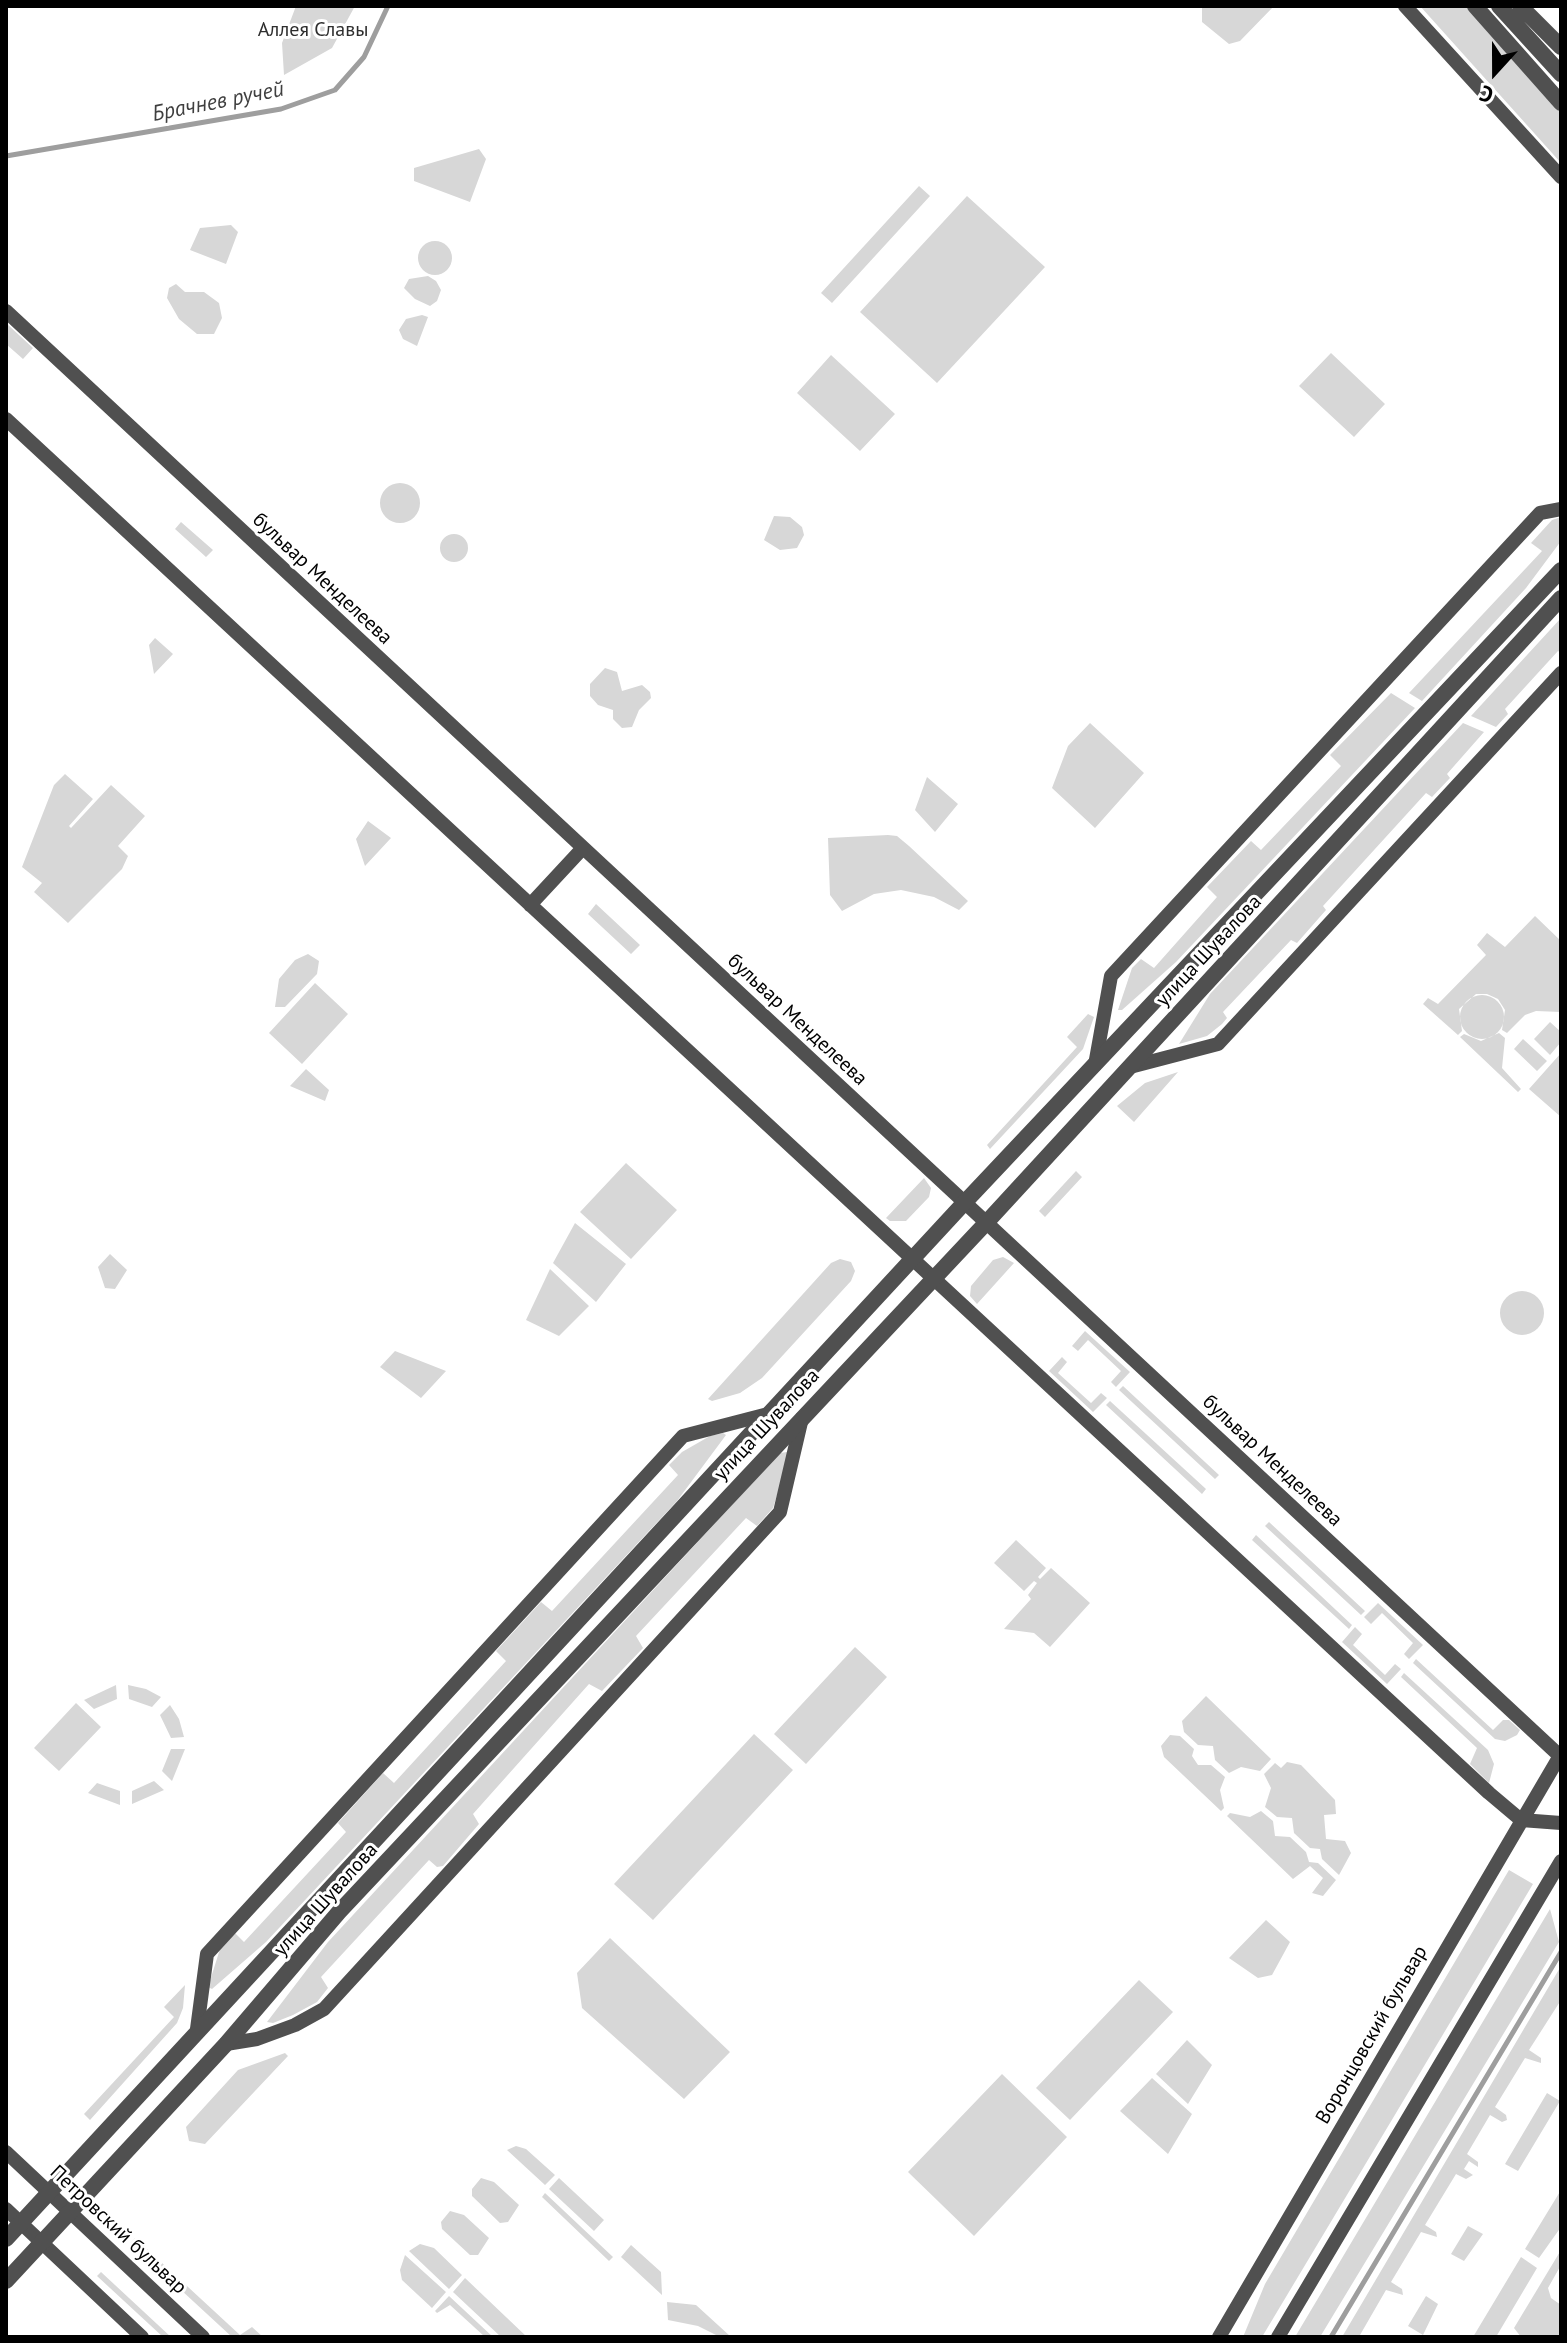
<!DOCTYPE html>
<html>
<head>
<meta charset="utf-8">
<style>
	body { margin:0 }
	#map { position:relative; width:1567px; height:2343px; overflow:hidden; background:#fff; font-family:"PT Sans",sans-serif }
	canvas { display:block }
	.frame { position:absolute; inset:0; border:8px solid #000; pointer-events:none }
	.north { position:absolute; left:1455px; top:32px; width:80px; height:80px; -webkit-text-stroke:6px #fff; paint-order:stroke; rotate:201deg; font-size:22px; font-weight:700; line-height:32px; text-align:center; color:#000 }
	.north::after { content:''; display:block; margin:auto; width:28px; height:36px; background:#000; clip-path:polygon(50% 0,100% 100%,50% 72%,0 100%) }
</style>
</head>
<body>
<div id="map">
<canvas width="1567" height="2343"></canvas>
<div class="frame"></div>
<div class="north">С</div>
</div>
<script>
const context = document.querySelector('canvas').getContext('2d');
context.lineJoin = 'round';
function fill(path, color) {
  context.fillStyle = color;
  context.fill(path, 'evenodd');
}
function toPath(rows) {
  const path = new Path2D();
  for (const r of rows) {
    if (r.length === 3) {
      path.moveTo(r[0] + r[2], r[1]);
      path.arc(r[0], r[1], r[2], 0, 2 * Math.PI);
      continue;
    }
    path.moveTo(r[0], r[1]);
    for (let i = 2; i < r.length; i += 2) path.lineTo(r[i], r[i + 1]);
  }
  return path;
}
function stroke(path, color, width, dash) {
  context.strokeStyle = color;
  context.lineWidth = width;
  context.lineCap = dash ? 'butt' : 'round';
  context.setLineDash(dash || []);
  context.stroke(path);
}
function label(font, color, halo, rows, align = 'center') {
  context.font = font + ' "PT Sans",sans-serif';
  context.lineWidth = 6;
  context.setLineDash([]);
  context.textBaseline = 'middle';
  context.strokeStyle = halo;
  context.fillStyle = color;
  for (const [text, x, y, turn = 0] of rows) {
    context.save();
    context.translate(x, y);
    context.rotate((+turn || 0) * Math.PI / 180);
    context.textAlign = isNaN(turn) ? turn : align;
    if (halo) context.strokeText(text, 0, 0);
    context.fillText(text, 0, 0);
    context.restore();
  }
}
const green = toPath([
	[296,6,355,6,332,48,284,75,282,43],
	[1202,6,1274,6,1240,41,1229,44,1202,22],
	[1420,6,1467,6,1561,112,1561,163],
	[479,149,486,159,470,202,414,181,414,168],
	[919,186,930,196,832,303,821,293],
	[967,196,1045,267,937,383,860,312],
	[231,225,238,232,226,264,190,250,200,228],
	[435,258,17],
	[428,276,436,281,441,290,437,301,430,306,415,299,404,288,409,279],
	[176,284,185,292,204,292,219,303,222,318,214,334,197,334,179,319,167,298,169,288],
	[422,315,428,317,417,346,403,339,399,330,406,319],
	[6,323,33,348,23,359,6,344],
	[1331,353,1385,404,1354,437,1299,386],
	[831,355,895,414,860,451,797,393],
	[400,503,20],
	[774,516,790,517,802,527,804,535,797,548,780,550,764,540],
	[1561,517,1561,541,1526,588,1422,701,1409,693,1542,551,1531,543,1552,520],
	[181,522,213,550,206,557,175,529],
	[454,548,14],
	[1561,618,1561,653,1558,651,1505,709,1508,714,1496,727,1471,716],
	[155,638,173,654,154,674,149,645],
	[605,668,617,672,622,691,642,685,650,692,651,698,639,710,632,727,622,728,613,719,613,710,598,705,590,696,590,684],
	[1391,693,1415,708,1176,962,1122,1010,1118,1010,1132,968,1141,959,1154,968,1217,897,1207,887,1251,841,1261,850,1341,766,1330,755],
	[1090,723,1144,773,1095,828,1052,788,1068,746],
	[1463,723,1484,732,1447,774,1450,778,1432,797,1426,793,1323,906,1326,910,1297,943,1291,940,1223,1012,1227,1018,1222,1024,1207,1036,1179,1044,1210,994],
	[65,774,93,799,69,826,71,828,111,785,145,816,118,846,128,856,122,869,68,923,34,892,42,883,22,867,54,785],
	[927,777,958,804,935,832,915,810],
	[368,821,391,838,365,866,356,839],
	[888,835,897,836,909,846,968,901,959,910,934,897,901,890,874,894,842,911,830,895,828,838],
	[596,904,640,945,631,954,588,914],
	[1535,916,1561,941,1561,1012,1536,1011,1525,1015,1507,1033,1502,1030,1505,1010,1498,999,1487,994,1476,994,1459,1009,1462,1031,1458,1035,1423,1004,1428,998,1438,1004,1486,955,1477,945,1487,933,1505,947],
	[308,954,319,961,317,974,285,1007,275,1007,279,979,295,960],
	[315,983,348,1014,302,1064,269,1033],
	[1482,1017,22],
	[1088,1014,1094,1017,1083,1049,990,1149,987,1145,1077,1047,1067,1037],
	[1550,1022,1561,1032,1561,1042,1550,1055,1534,1039],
	[1499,1033,1505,1038,1502,1068,1521,1089,1518,1092,1460,1037,1464,1034,1481,1041],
	[1523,1039,1547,1061,1537,1071,1514,1049],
	[1561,1053,1561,1117,1529,1089],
	[306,1069,329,1090,325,1101,290,1086],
	[1178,1072,1134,1122,1117,1106,1145,1083],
	[626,1163,677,1210,631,1259,580,1212],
	[1076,1171,1082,1177,1045,1217,1039,1211],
	[924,1178,931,1188,929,1197,906,1221,890,1221,886,1218],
	[575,1223,626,1264,596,1302,553,1263],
	[110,1254,127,1270,115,1289,105,1288,98,1267],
	[1003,1257,1014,1263,977,1304,970,1296,971,1286,993,1260],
	[840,1259,851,1262,855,1271,851,1281,762,1378,740,1393,712,1401,708,1399,831,1263],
	[550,1269,589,1306,559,1336,526,1320],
	[1522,1313,22],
	[1085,1331,1130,1372,1116,1387,1111,1382,1121,1371,1088,1340,1078,1351,1072,1346],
	[395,1351,446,1371,421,1398,380,1367],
	[1062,1357,1067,1362,1058,1373,1091,1403,1101,1393,1107,1398,1093,1412,1049,1371],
	[1123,1386,1219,1475,1215,1479,1119,1390],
	[1110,1401,1206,1489,1202,1494,1106,1405],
	[723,1433,726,1435,677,1501,266,1942,212,1989,208,1987,220,1949,235,1933,244,1942,346,1832,338,1823,383,1773,394,1783,506,1661,496,1651,541,1602,552,1611,678,1475,669,1465,682,1452,710,1436],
	[787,1452,788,1460,773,1508,757,1526,746,1518,636,1636,643,1648,602,1691,589,1684,473,1814,479,1824,443,1866,437,1867,429,1860,321,1977,328,1988,317,2002,293,2015,273,2023,267,2022,328,1942,780,1453],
	[1269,1522,1365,1611,1361,1615,1265,1526],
	[1256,1535,1352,1625,1349,1629,1252,1540],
	[1016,1540,1046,1568,1038,1577,1040,1579,1051,1568,1090,1603,1050,1647,1034,1633,1004,1629,1031,1599,1028,1595,1037,1583,1034,1581,1024,1591,994,1563],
	[1378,1603,1423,1645,1409,1659,1404,1654,1413,1643,1382,1613,1371,1624,1364,1617],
	[1355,1627,1362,1634,1353,1645,1385,1675,1395,1664,1401,1669,1387,1684,1342,1642],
	[855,1647,887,1677,806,1764,774,1734],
	[1416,1659,1493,1730,1503,1720,1509,1720,1520,1730,1517,1735,1505,1741,1495,1739,1413,1663],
	[1404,1673,1488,1750,1494,1764,1489,1783,1470,1764,1477,1748,1401,1677],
	[116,1685,117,1699,94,1709,84,1700],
	[128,1685,146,1689,161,1697,152,1707,129,1699],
	[1206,1696,1271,1759,1260,1771,1241,1767,1229,1773,1215,1760,1213,1746,1198,1745,1184,1732,1182,1721],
	[76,1703,101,1727,59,1771,34,1748],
	[170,1705,179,1719,184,1737,171,1738,160,1715],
	[754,1734,793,1770,653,1920,614,1884],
	[1170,1735,1180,1736,1194,1749,1192,1756,1198,1765,1211,1765,1225,1777,1220,1790,1224,1808,1221,1811,1164,1757,1161,1746],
	[171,1749,185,1749,172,1781,162,1771],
	[1287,1762,1301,1765,1335,1800,1336,1814,1324,1815,1326,1839,1345,1841,1351,1853,1339,1875,1322,1859,1320,1849,1310,1848,1294,1833,1292,1818,1277,1817,1265,1807,1271,1788,1264,1774,1275,1763,1281,1768],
	[154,1781,164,1790,132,1804,132,1791],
	[97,1783,120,1791,120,1805,88,1793],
	[1261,1811,1273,1821,1275,1836,1290,1837,1306,1852,1309,1862,1318,1863,1336,1880,1323,1896,1312,1893,1323,1878,1310,1866,1293,1879,1227,1816,1230,1813,1250,1817],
	[1509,1870,1533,1884,1262,2337,1243,2337,1265,2284],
	[1550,1909,1559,1942,1320,2337,1295,2337],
	[1266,1920,1290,1942,1272,1975,1258,1978,1229,1958],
	[610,1938,730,2052,684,2099,582,2008,577,1973],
	[1561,1966,1561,2000,1529,2050,1541,2058,1541,2063,1525,2058,1495,2107,1506,2115,1507,2120,1502,2122,1490,2115,1467,2154,1478,2162,1478,2167,1469,2161,1464,2169,1473,2175,1466,2179,1456,2174,1425,2225,1436,2232,1437,2237,1421,2232,1391,2282,1402,2289,1403,2295,1386,2290,1360,2335,1363,2337,1342,2337],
	[1139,1980,1173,2012,1070,2120,1036,2088],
	[185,1985,183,2008,177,2023,90,2120,84,2114,174,2017,164,2007],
	[1187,2040,1212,2065,1188,2104,1156,2074],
	[285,2053,288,2056,205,2144,189,2141,186,2127,238,2070],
	[1002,2074,1067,2137,974,2236,908,2172],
	[1152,2078,1192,2114,1168,2154,1120,2111],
	[1547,2093,1560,2101,1518,2171,1505,2164],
	[516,2146,526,2149,555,2175,545,2185,507,2150],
	[481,2178,494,2182,519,2205,508,2222,500,2223,472,2196,472,2189],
	[559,2178,604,2220,594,2231,549,2189],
	[1561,2190,1561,2227,1539,2258,1525,2249],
	[545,2193,613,2257,609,2261,542,2197],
	[450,2211,464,2215,489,2238,478,2255,470,2255,442,2229,441,2222],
	[1468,2226,1483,2234,1464,2261,1451,2254],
	[135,2238,240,2335,252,2327,263,2337,232,2337,130,2243],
	[420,2244,434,2248,462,2275,449,2289,409,2251],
	[631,2245,661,2272,662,2295,621,2257],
	[1561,2250,1561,2265,1548,2288,1551,2298,1561,2305,1561,2337,1521,2337,1514,2328],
	[405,2255,446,2292,432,2308,402,2280,400,2270],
	[1521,2257,1537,2268,1496,2337,1473,2337],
	[101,2272,171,2337,163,2337,97,2276],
	[465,2278,527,2337,501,2337,453,2292],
	[449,2296,493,2337,485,2337,450,2305,437,2313,435,2311],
	[1426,2296,1438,2304,1423,2335,1408,2326],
	[667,2302,696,2305,730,2336,720,2337,698,2326,668,2320]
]);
const stream = toPath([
	[6,156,281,109,335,90,364,57,388,6],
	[1331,2337,1561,1952]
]);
const minor = toPath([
	[1405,6,1561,177],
	[6,311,1561,1757],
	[6,419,1489,1793,1521,1820,1561,1823],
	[530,905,582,849],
	[1095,1065,1111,976,1540,513,1561,509],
	[1130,1067,1218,1044,1561,673],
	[197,2029,207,1954,683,1436,768,1414],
	[226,2044,257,2039,295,2025,324,2009,780,1512,802,1418],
	[6,2152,203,2337],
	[6,2209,142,2337],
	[1219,2337,1561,1754],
	[1278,2337,1561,1861]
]);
const tertiary = toPath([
	[1475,6,1561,103],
	[1499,6,1561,74],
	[1520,6,1561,47],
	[6,2239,965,1202,1561,570],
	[6,2281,226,2044,339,1912,986,1223,1561,598]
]);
const parkNames = [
	["Аллея Славы",313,30]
];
const streetNames = [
	["бульвар Менделеева",322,579,43],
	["улица Шувалова",1209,951,-47],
	["бульвар Менделеева",797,1020,43],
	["улица Шувалова",767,1425,-47],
	["бульвар Менделеева",1272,1461,43],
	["улица Шувалова",326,1900,-48],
	["Воронцовский бульвар",1372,2035,-60],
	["Петровский бульвар",118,2230,43]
];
const waterNames = [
	["Брачнев ручей",218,102,-11]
];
fill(green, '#d7d7d7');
stroke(stream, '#9e9e9e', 5);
stroke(minor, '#505050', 14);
stroke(tertiary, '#505050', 16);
label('20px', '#2e2e2e', '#fff', parkNames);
label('20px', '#000', '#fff', streetNames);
label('italic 22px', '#3f3f3f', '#fff', waterNames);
</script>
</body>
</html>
